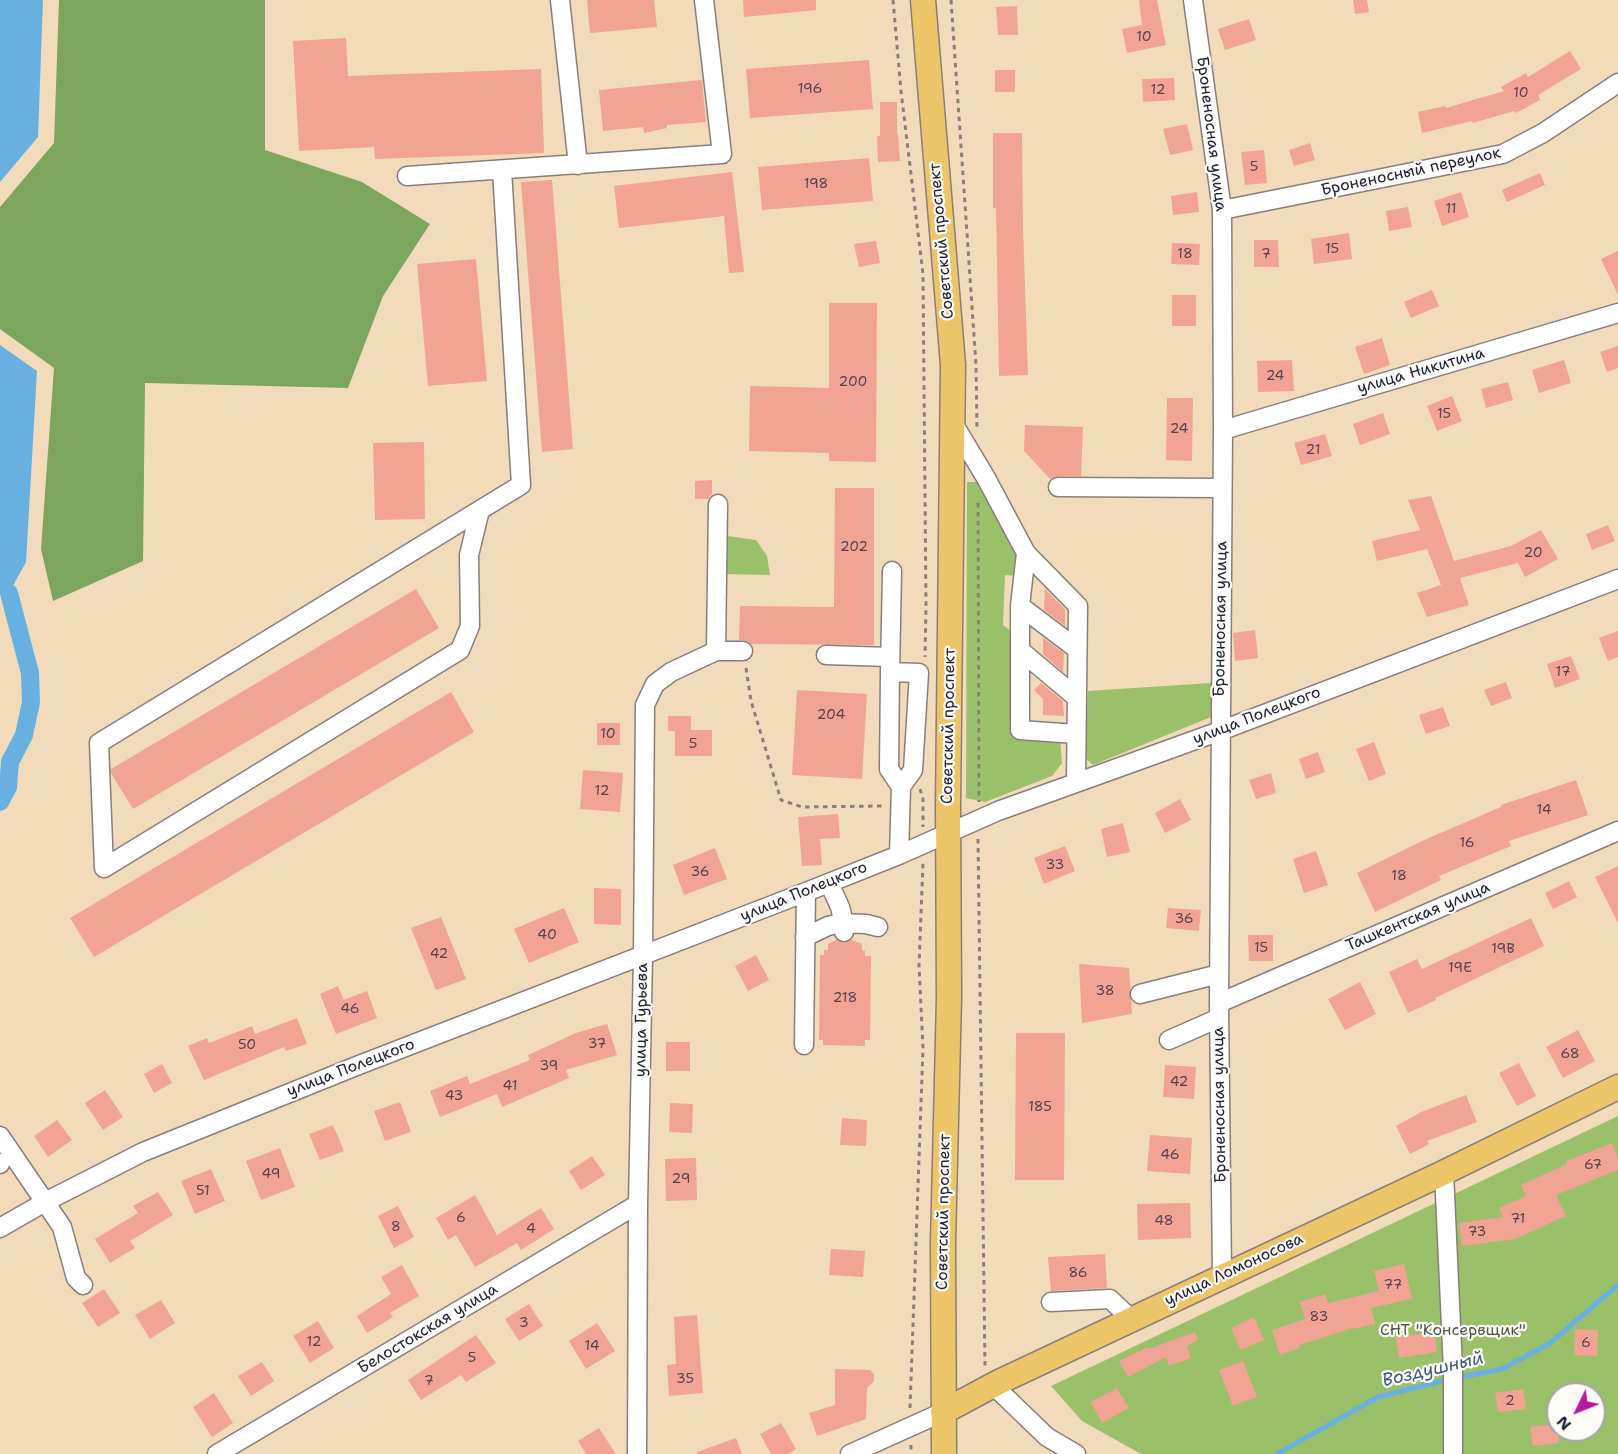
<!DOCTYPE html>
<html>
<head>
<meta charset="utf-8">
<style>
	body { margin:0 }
	#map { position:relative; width:1618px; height:1454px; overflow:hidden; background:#f1dbbb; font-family:"Shantell Sans",sans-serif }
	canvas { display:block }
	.north { position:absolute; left:1546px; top:1382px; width:60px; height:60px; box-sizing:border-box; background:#fdfcf7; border:2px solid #a5a5ac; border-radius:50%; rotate:227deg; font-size:16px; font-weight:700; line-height:24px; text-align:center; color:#22223b }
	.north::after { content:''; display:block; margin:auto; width:21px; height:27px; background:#b5179e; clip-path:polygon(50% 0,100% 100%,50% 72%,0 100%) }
</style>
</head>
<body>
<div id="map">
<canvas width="1618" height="1454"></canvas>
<div class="north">N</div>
</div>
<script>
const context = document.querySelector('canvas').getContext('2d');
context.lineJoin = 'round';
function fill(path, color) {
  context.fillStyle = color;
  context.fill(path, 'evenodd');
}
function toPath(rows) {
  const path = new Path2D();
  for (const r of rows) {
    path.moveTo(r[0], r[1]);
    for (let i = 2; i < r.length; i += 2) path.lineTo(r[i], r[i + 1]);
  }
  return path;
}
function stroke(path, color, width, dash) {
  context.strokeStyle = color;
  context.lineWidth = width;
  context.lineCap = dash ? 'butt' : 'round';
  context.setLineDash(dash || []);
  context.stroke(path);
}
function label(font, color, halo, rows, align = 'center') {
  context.font = font + ' "Shantell Sans",sans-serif';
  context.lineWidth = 4.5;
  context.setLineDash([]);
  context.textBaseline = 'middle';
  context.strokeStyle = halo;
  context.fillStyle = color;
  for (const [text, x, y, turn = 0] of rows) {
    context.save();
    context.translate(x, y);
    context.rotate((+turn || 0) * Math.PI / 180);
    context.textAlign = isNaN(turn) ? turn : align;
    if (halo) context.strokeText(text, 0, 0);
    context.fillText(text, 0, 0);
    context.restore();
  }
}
const green = toPath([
	[967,482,980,482,1017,547,1016,576,1005,575,1003,625,1015,634,1013,719,1039,739,1039,742,1051,741,1052,738,1060,739,1062,763,1052,776,985,802,966,798],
	[720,535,756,540,767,556,770,575,721,574],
	[1211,683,1211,717,1093,765,1085,758,1088,691],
	[1618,1116,1618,1454,1141,1454,1082,1421,1051,1386],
	[1558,1394,1594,1394,1594,1430,1558,1430]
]);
const forest = toPath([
	[59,0,265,0,265,150,362,182,430,224,383,296,348,388,145,383,143,561,53,601,41,549,54,368,0,329,0,207,54,143]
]);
const water = toPath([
	[0,0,43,0,38,137,0,182],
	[0,345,37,371,26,562,9,593,0,593]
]);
const stream = toPath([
	[1277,1454,1378,1397,1446,1380,1502,1369,1549,1344,1618,1285]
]);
const canal = toPath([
	[0,802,8,787,10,762,24,735,31,702,30,673,9,593]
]);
const building = toPath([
	[587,0,654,0,657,27,590,33],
	[743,0,816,0,816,10,744,17],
	[1139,0,1157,0,1166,45,1127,53,1122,29,1142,25],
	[1353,0,1367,0,1369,12,1355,14],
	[1017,6,1018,35,998,35,996,7],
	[1249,19,1256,40,1225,50,1218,29],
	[346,38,348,76,541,69,544,153,375,159,374,147,299,151,293,41],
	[1570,51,1581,69,1538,95,1540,100,1516,113,1514,111,1473,123,1472,121,1422,133,1418,112,1445,106,1446,108,1504,91,1501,87,1526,73,1528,77],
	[869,60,873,109,750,118,746,69],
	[995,70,1015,70,1015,92,995,92],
	[1174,78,1175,100,1143,102,1142,79],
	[702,80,706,122,667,125,667,128,644,133,643,127,603,131,599,90],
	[880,102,897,102,897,134,898,134,900,161,878,162,877,136,880,136],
	[1187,124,1193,150,1170,155,1163,129],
	[993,133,1022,133,1023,228,1028,375,999,376,996,208,993,208],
	[1310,143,1315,160,1294,166,1289,150],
	[1264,150,1267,183,1245,185,1241,152],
	[869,158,873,201,762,210,758,167],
	[732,172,744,272,729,273,724,216,619,228,614,186],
	[1540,173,1545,185,1507,202,1502,190],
	[552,180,573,449,542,452,521,182],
	[1197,192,1199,212,1173,215,1171,196],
	[1461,192,1469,217,1442,226,1434,201],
	[1408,207,1412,227,1389,231,1386,211],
	[1349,233,1352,259,1314,264,1311,239],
	[1254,240,1278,240,1279,267,1254,267],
	[876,241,880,263,859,267,854,244],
	[1172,243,1200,244,1199,265,1171,264],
	[1618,251,1618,295,1601,259],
	[476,259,487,381,428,386,417,264],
	[1432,290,1439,306,1411,318,1404,302],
	[1172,295,1196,295,1196,326,1172,326],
	[829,303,877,303,876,462,829,461,829,453,749,451,750,386,829,388],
	[1382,338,1390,365,1364,374,1355,347],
	[1618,346,1618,368,1607,372,1600,352],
	[1292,360,1294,391,1258,392,1257,361],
	[1564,360,1571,383,1539,393,1532,370],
	[1508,382,1513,400,1486,408,1481,389],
	[1452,396,1462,421,1437,431,1427,406],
	[1167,398,1193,398,1192,461,1166,460],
	[1383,413,1390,434,1360,445,1353,424],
	[1025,425,1083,427,1081,476,1058,476,1050,479,1024,451],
	[1325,434,1332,456,1301,465,1294,443],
	[424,442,425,519,375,520,373,443],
	[712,480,712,494,708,499,695,499,695,481],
	[835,488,874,488,874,645,751,644,748,641,739,640,740,606,834,607],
	[1431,496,1454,561,1511,546,1541,530,1558,559,1525,577,1518,563,1460,578,1469,605,1427,617,1417,593,1441,585,1427,549,1377,561,1372,541,1420,530,1408,500],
	[1608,525,1615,541,1592,550,1586,534],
	[416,589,439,628,133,809,111,773,111,769],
	[1045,589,1065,609,1065,626,1044,610],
	[1255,630,1258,658,1235,661,1233,633],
	[1618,631,1618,657,1608,661,1599,638],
	[1043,638,1064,653,1063,672,1043,654],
	[1571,656,1580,679,1555,688,1547,664],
	[1506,682,1512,698,1491,706,1484,690],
	[1041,683,1063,701,1064,716,1043,715,1043,699,1034,690],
	[797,690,867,694,862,779,792,775],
	[451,692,474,732,94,957,70,918],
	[1443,707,1450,726,1426,734,1419,715],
	[668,716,691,716,691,730,712,730,712,756,675,756,675,731,668,731],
	[597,723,620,723,620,745,597,745],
	[1374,742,1386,774,1369,781,1356,749],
	[1318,752,1325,772,1306,779,1299,759],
	[583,770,623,773,620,812,580,809],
	[1271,773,1276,793,1256,799,1249,780],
	[1576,780,1588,815,1509,841,1511,846,1439,876,1441,880,1375,912,1357,873,1422,841,1501,807,1501,805],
	[1180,799,1191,820,1165,833,1155,813],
	[838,814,840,838,820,839,822,865,802,866,798,817],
	[1123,823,1130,852,1107,857,1101,829],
	[1065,846,1075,871,1044,884,1034,858],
	[715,848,727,879,684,895,673,865],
	[1316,851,1328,885,1304,893,1293,859],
	[1618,866,1618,923,1595,877],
	[1569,881,1577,897,1553,909,1545,893],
	[594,888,621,889,621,925,594,924],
	[564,908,579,942,529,963,514,929],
	[1168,908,1201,910,1199,931,1166,928],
	[441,917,466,979,436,990,411,928],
	[1531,918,1544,946,1435,998,1436,1000,1408,1013,1389,972,1417,959,1422,969],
	[1248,935,1273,935,1273,961,1249,961],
	[836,940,845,943,852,940,862,944,862,950,865,951,865,956,871,956,870,1040,865,1040,865,1046,823,1045,823,1040,819,1040,820,955,824,955,824,950,828,950,828,944],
	[756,955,769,980,748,991,735,966],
	[1079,964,1129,968,1132,1014,1082,1023],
	[1360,982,1376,1014,1345,1030,1328,999],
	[338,986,344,1000,367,991,377,1018,336,1034,320,994],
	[297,1018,307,1044,286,1051,284,1047,204,1080,188,1046,207,1038,209,1043,252,1026,255,1034],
	[607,1024,617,1055,566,1070,569,1078,502,1107,497,1094,440,1117,430,1091,467,1076,470,1084,530,1060,528,1055,576,1033],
	[1578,1030,1595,1061,1563,1078,1546,1047],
	[1016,1033,1065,1033,1064,1180,1015,1180],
	[666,1042,690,1042,690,1071,666,1071],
	[1519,1063,1536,1096,1517,1106,1499,1073],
	[162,1064,172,1083,154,1093,144,1074],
	[1165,1065,1196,1067,1194,1099,1163,1097],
	[105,1090,123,1117,103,1130,85,1103],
	[1466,1095,1477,1122,1427,1141,1429,1144,1410,1154,1396,1126,1421,1112],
	[400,1102,411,1132,385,1141,374,1111],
	[670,1103,693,1104,692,1133,669,1132],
	[842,1118,867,1120,866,1146,840,1145],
	[57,1120,72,1140,48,1157,34,1136],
	[333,1125,344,1151,320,1160,309,1134],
	[1150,1135,1192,1138,1190,1174,1147,1171],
	[1612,1143,1618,1158,1618,1170,1556,1195,1566,1216,1515,1239,1462,1246,1459,1223,1503,1217,1499,1208,1526,1196,1521,1185,1567,1164,1566,1161],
	[280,1148,295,1187,261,1200,246,1161],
	[592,1156,605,1175,581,1190,569,1171],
	[696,1158,697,1200,666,1201,665,1159],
	[211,1169,225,1201,195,1214,181,1181],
	[158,1192,173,1215,130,1241,135,1248,110,1263,95,1239,138,1213,133,1206],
	[475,1195,497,1235,541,1208,554,1229,521,1250,517,1243,475,1267,456,1235,448,1240,436,1218],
	[1190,1203,1191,1238,1138,1240,1137,1204],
	[398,1206,414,1237,394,1248,378,1216],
	[831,1249,865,1251,863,1277,829,1275],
	[1105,1254,1107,1288,1051,1291,1048,1257],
	[1404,1264,1412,1299,1371,1308,1375,1324,1354,1329,1353,1328,1299,1345,1300,1348,1280,1355,1272,1330,1305,1319,1300,1302,1325,1294,1328,1303,1379,1291,1374,1271],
	[402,1265,419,1296,390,1313,393,1317,367,1333,357,1316,391,1294,381,1277],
	[104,1289,120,1313,98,1327,82,1303],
	[161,1300,175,1323,150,1339,135,1315],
	[529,1304,543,1326,519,1341,505,1319],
	[697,1315,703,1393,669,1396,667,1365,676,1364,674,1317],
	[1254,1317,1264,1340,1241,1350,1231,1328],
	[318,1321,334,1348,310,1363,293,1336],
	[597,1323,615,1351,586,1369,569,1341],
	[1575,1329,1598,1330,1597,1356,1574,1355],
	[1195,1332,1198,1340,1187,1346,1191,1358,1169,1366,1166,1357,1128,1377,1119,1361,1148,1347,1149,1349],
	[1434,1332,1437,1352,1399,1358,1395,1337],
	[476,1335,496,1363,466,1382,461,1375,421,1400,408,1380],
	[1243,1361,1257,1397,1233,1406,1219,1370],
	[262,1362,274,1381,251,1396,238,1376],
	[835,1369,870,1370,874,1374,874,1381,867,1388,866,1419,817,1436,809,1413,835,1405],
	[1117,1388,1129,1408,1102,1423,1091,1402],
	[1523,1389,1526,1409,1498,1412,1495,1393],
	[214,1393,233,1423,212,1437,193,1407],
	[781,1423,796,1449,788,1454,771,1454,760,1434],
	[1557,1424,1559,1443,1533,1446,1530,1427],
	[599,1428,616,1454,586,1454,578,1441],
	[736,1438,742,1454,697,1454,697,1452]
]);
const path = toPath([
	[893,0,901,91,923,274,926,606,925,657],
	[951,0,976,365,977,427],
	[978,503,979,802],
	[746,668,751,701,781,800,802,807,882,806],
	[920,789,923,799,923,827],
	[978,839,985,1366],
	[910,1408,923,1048,919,966,923,863],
	[911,1445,911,1454]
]);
const minor = toPath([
	[560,0,578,165],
	[1193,0,1222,210,1223,430,1219,1003,1222,1276],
	[407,176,722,154,704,0],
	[1222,210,1503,154,1543,133,1618,83],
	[953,423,986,478,1026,553,1078,606,1076,781],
	[1223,430,1618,313],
	[1058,487,1222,488],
	[480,510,469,555,470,626,460,650,104,868,99,743,480,510,521,485,502,170],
	[1026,553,1020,606,1020,730,1076,734],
	[1020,606,1077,649],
	[716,651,718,504],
	[1021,651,1077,698],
	[826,655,890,657],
	[890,672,892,571],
	[899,855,901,787,913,770,919,673,890,672,889,769,901,787],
	[829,883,840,907,844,923,844,932],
	[805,937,828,926,840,923,866,924,878,927],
	[1140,994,1219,974],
	[1219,1003,1618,831],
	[1169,1040,1219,1018],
	[804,1045,806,892],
	[0,1136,62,1227,76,1278,83,1285],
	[0,1163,0,1164],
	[1444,1172,1453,1370,1453,1454],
	[0,1228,45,1202,143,1152,359,1065,806,892,899,855,998,811,1220,731,1618,579],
	[1051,1302,1110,1299,1131,1319],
	[993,1385,1047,1437,1076,1454],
	[217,1454,638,1204],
	[637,1454,638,1204,643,956,645,705,655,684,671,672,716,651,743,651],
	[850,1454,943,1412]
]);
const major = toPath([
	[923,0,953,365,948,804,949,998,943,1242,944,1454],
	[943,1412,999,1382,1441,1174,1618,1087]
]);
const numberNames = [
	["10",1144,37],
	["196",810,89],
	["12",1158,90],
	["10",1521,93],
	["5",1254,167],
	["198",816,184],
	["11",1451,209],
	["15",1332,249],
	["18",1185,254],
	["7",1266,254],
	["24",1275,376],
	["200",853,382],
	["15",1444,414],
	["24",1179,429],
	["21",1313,450],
	["202",854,547],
	["20",1533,553],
	["17",1563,672],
	["204",831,715],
	["10",608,734],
	["5",693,744],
	["12",602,791],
	["14",1544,810],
	["16",1467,843],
	["33",1055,865],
	["36",700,872],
	["18",1399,876],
	["36",1184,919],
	["40",547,935],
	["15",1261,948],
	["19В",1503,949],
	["42",439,954],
	["19Е",1460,968],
	["38",1105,991],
	["218",845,998],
	["46",350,1009],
	["37",597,1044],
	["50",247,1045],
	["68",1570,1054],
	["39",549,1066],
	["42",1179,1082],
	["41",510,1086],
	["43",454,1096],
	["185",1040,1107],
	["46",1170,1155],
	["67",1593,1165],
	["49",271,1174],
	["29",681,1179],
	["51",203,1191],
	["6",461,1218],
	["71",1518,1219],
	["48",1164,1221],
	["8",396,1227],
	["4",531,1229],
	["73",1477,1232],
	["86",1078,1273],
	["77",1393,1285],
	["83",1319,1317],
	["3",524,1323],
	["12",314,1342],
	["6",1586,1343],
	["14",592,1346],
	["5",472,1358],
	["35",685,1379],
	["7",429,1381],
	["2",1510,1401]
];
const streetNames = [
	["Броненосная улица",1211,134,83],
	["Броненосный переулок",1411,172,-12],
	["Советский проспект",942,241,-95],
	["улица Никитина",1421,371,-16],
	["Броненосная улица",1221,619,-89],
	["улица Полецкого",1257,716,-21],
	["Советский проспект",949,726,-89],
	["улица Полецкого",804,892,-22],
	["Ташкентская улица",1418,917,-23],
	["улица Гурьева",642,1020,-89],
	["улица Полецкого",351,1068,-21],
	["Броненосная улица",1220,1105,-91],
	["Советский проспект",944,1212,-89],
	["улица Ломоносова",1234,1270,-25],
	["Белостокская улица",428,1329,-31]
];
const parkNames = [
	["СНТ \"Консервщик\"",1453,1331]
];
const waterNames = [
	["Воздушный",1433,1370,-13]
];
fill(green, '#9bc06a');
fill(forest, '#7ca65e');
fill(water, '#68b0df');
stroke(stream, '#68b0df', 5);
stroke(canal, '#68b0df', 18);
fill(building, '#f1a394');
stroke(minor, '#8a7e7b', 21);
stroke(major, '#8a7e7b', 27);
stroke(path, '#8a7e7b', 3, [4.5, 4.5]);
stroke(minor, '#fff', 18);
stroke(major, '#edc569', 24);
label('14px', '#564251', null, numberNames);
label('16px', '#22223b', '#fdfcf7', streetNames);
label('16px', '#4c594b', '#fdfcf7', parkNames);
label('italic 18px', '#3e5b7d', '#fdfcf7', waterNames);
</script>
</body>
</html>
